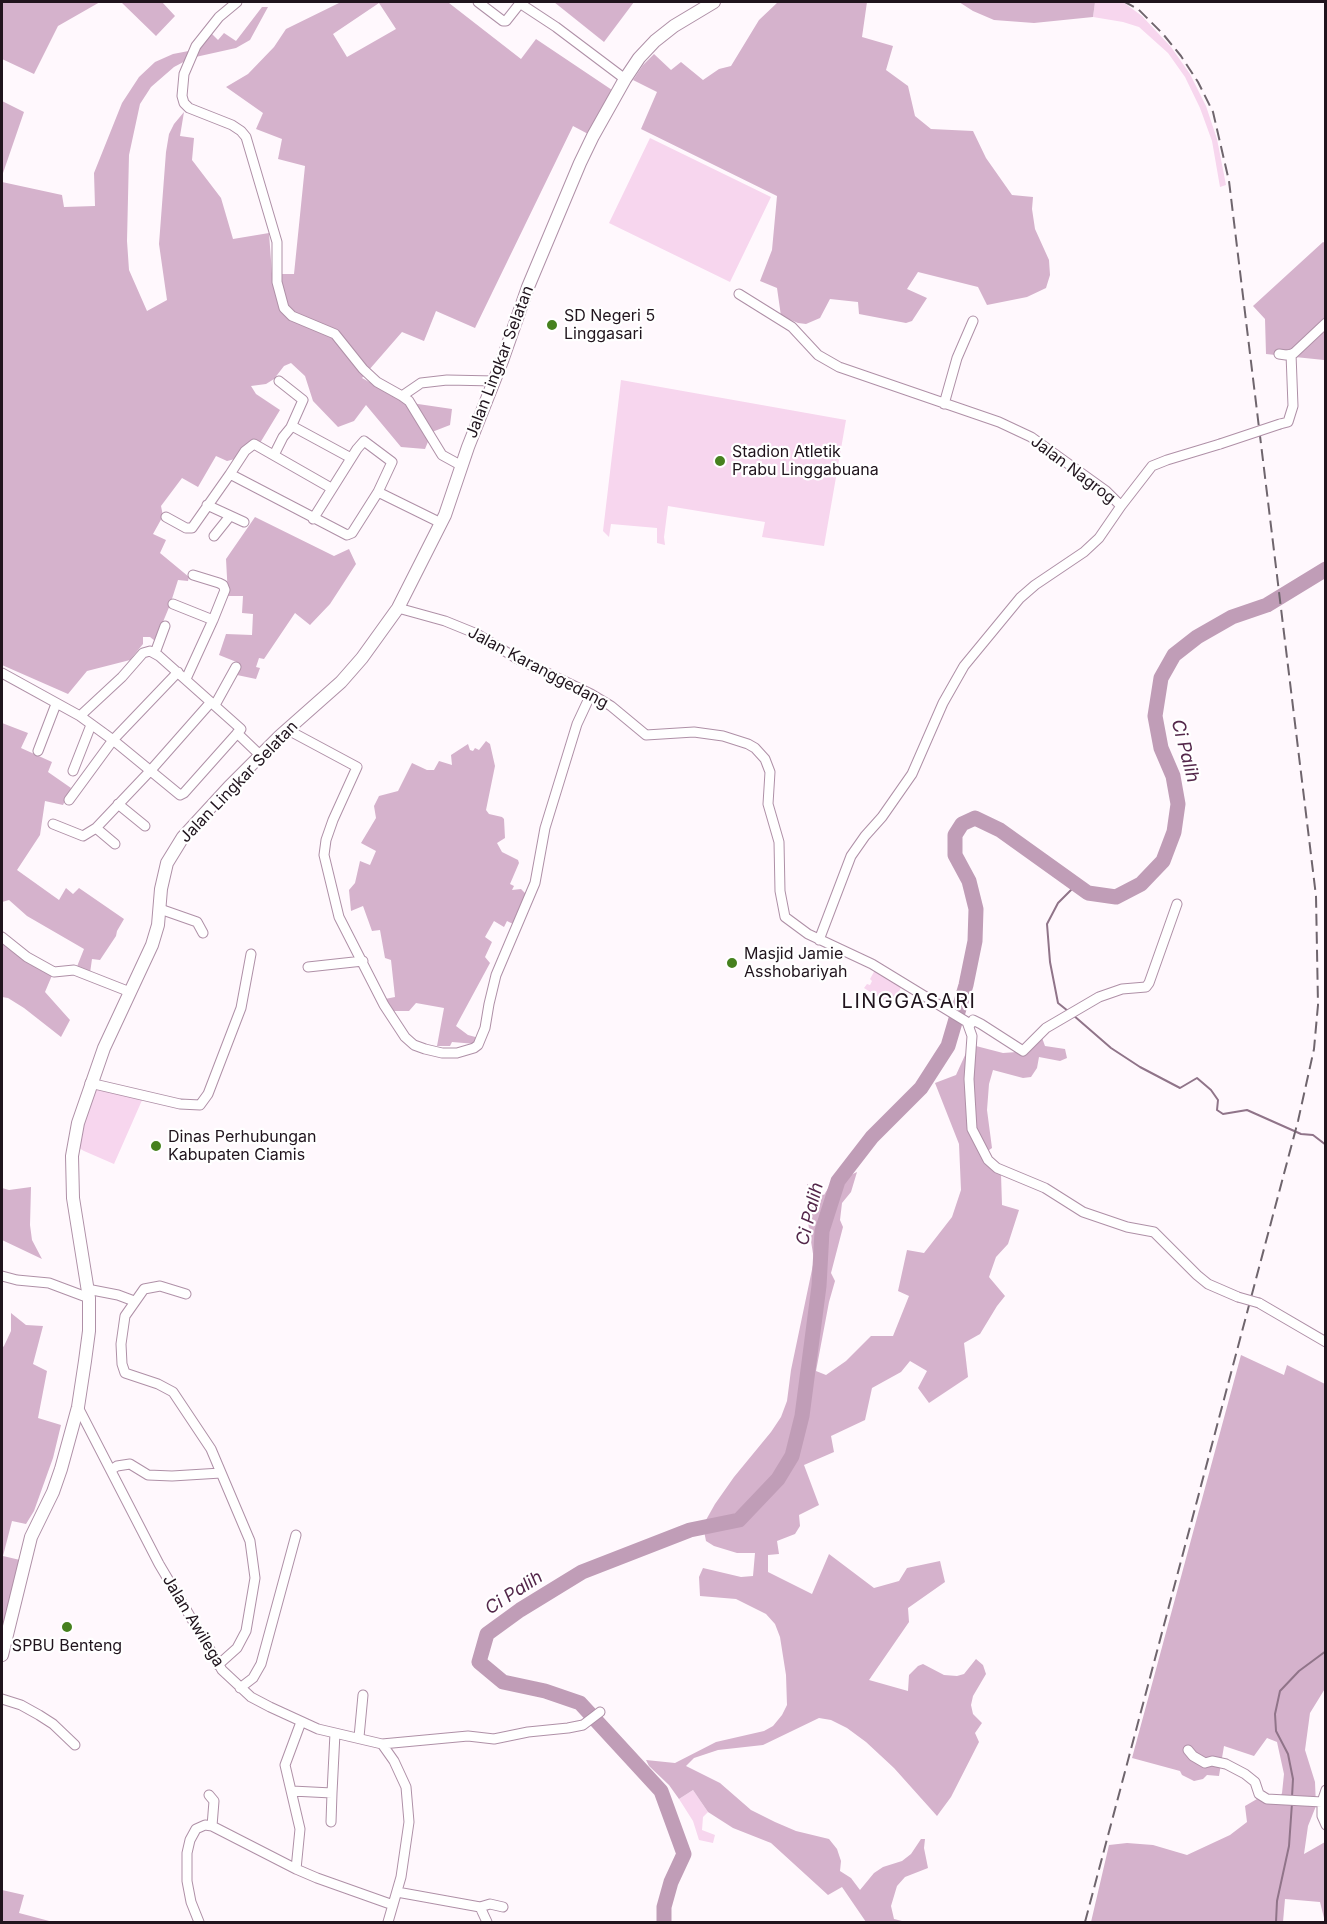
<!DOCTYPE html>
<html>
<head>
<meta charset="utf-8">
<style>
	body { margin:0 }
	#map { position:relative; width:1327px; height:1924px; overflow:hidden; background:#fff8fd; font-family:Inter,sans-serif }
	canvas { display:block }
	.frame { position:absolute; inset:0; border:3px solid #20141d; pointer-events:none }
</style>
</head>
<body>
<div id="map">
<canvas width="1327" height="1924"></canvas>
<div class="frame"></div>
</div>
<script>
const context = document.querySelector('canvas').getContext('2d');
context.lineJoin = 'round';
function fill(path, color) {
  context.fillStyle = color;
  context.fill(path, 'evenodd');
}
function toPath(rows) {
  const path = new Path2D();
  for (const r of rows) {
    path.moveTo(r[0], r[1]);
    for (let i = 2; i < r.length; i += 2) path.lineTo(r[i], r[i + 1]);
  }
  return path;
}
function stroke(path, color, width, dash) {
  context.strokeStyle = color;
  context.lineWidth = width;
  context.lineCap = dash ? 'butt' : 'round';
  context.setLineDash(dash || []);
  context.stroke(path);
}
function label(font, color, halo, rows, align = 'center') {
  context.font = font + ' Inter,sans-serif';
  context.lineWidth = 4.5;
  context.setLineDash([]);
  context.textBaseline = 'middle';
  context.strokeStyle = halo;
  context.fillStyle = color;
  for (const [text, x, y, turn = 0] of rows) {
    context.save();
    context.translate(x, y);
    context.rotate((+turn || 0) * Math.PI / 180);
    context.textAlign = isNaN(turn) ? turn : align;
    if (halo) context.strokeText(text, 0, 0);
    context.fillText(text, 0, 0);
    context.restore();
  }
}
const green = toPath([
	[1095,2,1123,2,1142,16,1171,47,1190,74,1206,106,1217,139,1226,185,1220,187,1212,141,1200,108,1185,77,1168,53,1139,27,1123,22,1093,17],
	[650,138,771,197,730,282,609,223],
	[621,380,846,420,824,546,762,537,765,522,668,506,664,537,665,545,657,543,657,528,611,524,609,537,603,531],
	[875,970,902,986,892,1004,890,1003,889,1004,864,988,867,984,870,985,872,981,870,979],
	[92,1087,143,1098,114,1164,84,1151,79,1148,77,1141],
	[693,1790,708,1812,703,1817,702,1830,715,1835,713,1843,699,1840,693,1821,679,1799]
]);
const forest = toPath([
	[2,2,100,2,58,26,34,74,2,59],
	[121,2,162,2,175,16,156,36],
	[341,2,450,2,449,3,521,59,536,39,612,90,590,135,573,126,475,328,436,311,424,341,402,332,362,378,396,397,418,404,452,409,450,425,432,432,425,449,401,447,366,405,354,421,338,427,313,401,305,376,291,363,284,366,274,379,266,384,251,386,256,394,280,410,260,443,254,439,235,459,227,461,216,456,198,487,182,478,161,506,163,516,153,534,166,540,160,553,189,577,188,581,178,580,170,605,155,641,150,637,143,637,143,644,130,660,87,671,68,694,2,665,2,182,62,195,64,207,95,206,94,173,122,103,139,77,155,62,173,54,199,49,210,32,218,40,224,33,236,41,262,7,268,7,250,40,236,48,191,58,174,67,151,87,140,104,129,155,127,241,129,270,147,311,167,300,159,244,166,152,169,134,174,124,184,112,180,136,194,138,192,160,221,198,233,239,269,233,272,274,294,274,305,166,278,159,282,139,256,129,263,113,226,87,248,74,274,47,286,29],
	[379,3,396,29,347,57,333,34],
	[554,2,634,2,604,42],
	[778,2,867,2,862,37,893,46,886,70,908,86,915,116,931,129,973,131,986,158,1012,195,1033,197,1032,209,1035,229,1049,260,1050,275,1046,288,1027,297,987,305,978,287,918,272,907,289,927,298,912,321,906,323,859,314,858,302,830,299,820,318,806,324,798,323,781,316,777,288,760,281,772,250,777,196,641,129,657,92,633,80,643,65,654,54,671,70,681,62,703,80,719,69,731,66,759,20],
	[959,2,1095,2,1093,17,1034,23,994,20,973,11],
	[2,101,24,112,2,176],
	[1323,242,1325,243,1325,370,1324,370,1324,360,1266,354,1265,319,1253,306],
	[255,517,334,556,349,549,356,564,330,604,310,625,295,613,264,659,259,658,256,667,260,668,256,679,237,675,239,663,219,655,226,634,252,635,253,614,242,613,243,596,228,596,226,559],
	[2,723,28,733,21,748,52,762,48,772,71,788,63,805,45,801,40,835,17,870,59,900,66,888,73,894,79,888,124,919,117,931,116,936,100,960,92,959,90,973,76,969,84,949,27,916,9,900,2,902],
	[486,741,490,744,495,766,486,810,489,814,502,817,504,819,505,838,497,843,502,852,518,860,519,863,510,884,514,886,512,890,521,889,528,896,515,925,507,921,504,927,494,921,485,937,492,942,485,957,490,963,456,1026,468,1035,479,1038,476,1044,452,1042,450,1046,437,1046,444,1008,416,1003,409,1011,391,1011,385,999,395,997,391,960,385,958,380,930,372,931,363,906,351,911,349,890,355,883,360,861,370,865,376,851,361,843,376,818,374,806,379,796,398,791,412,763,427,770,434,770,439,761,452,765,451,755,468,744,470,750,473,751,475,748,479,750],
	[2,942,53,973,45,992,70,1020,61,1037,24,1008,8,998,2,997],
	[1041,1035,1045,1046,1065,1049,1067,1058,1060,1061,1039,1057,1037,1068,1031,1077,1023,1078,993,1070,989,1084,987,1110,992,1148,982,1155,1001,1174,1002,1205,1019,1210,1008,1244,996,1257,989,1277,1005,1296,997,1306,980,1334,964,1343,968,1377,929,1403,918,1388,927,1371,910,1361,901,1372,872,1388,865,1420,831,1436,834,1452,804,1465,819,1505,799,1515,800,1526,795,1534,777,1541,779,1554,768,1555,768,1572,812,1594,829,1554,874,1588,899,1581,907,1568,940,1561,945,1582,908,1608,909,1622,869,1680,908,1691,909,1675,918,1666,923,1664,944,1675,957,1676,964,1674,976,1659,983,1665,986,1674,973,1696,971,1705,973,1714,982,1723,975,1733,979,1742,951,1797,937,1816,894,1768,866,1742,847,1728,831,1720,819,1718,763,1745,718,1750,694,1758,686,1766,720,1783,751,1810,775,1822,796,1831,829,1839,837,1849,841,1861,840,1871,851,1878,860,1890,874,1873,883,1867,902,1861,911,1854,921,1839,925,1839,924,1848,928,1868,905,1877,897,1886,891,1906,894,1919,906,1922,866,1922,842,1887,828,1895,771,1843,733,1828,708,1812,693,1790,679,1799,669,1785,649,1766,646,1760,675,1763,716,1742,764,1731,773,1726,782,1715,787,1705,786,1675,780,1637,775,1624,766,1614,736,1599,700,1596,699,1577,703,1568,741,1577,753,1576,755,1553,737,1553,714,1546,706,1541,704,1531,706,1520,715,1504,734,1477,771,1432,781,1417,787,1401,791,1370,814,1260,807,1216,807,1184,824,1195,830,1185,857,1172,851,1192,842,1203,840,1220,843,1227,831,1273,835,1281,829,1302,816,1371,826,1375,846,1361,871,1336,893,1336,909,1296,898,1291,907,1250,924,1253,952,1217,961,1190,959,1144,935,1083,956,1075,966,1053,976,1046,1003,1053,1017,1052],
	[31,1187,30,1225,32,1240,42,1259,2,1240,2,1188,9,1190],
	[11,1313,26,1325,43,1326,33,1364,47,1371,38,1418,61,1425,53,1458,34,1511,26,1524,12,1521,3,1556,20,1560,2,1636,2,1348,4,1346,11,1331],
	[1241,1355,1284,1375,1287,1365,1325,1384,1326,1687,1310,1713,1305,1750,1315,1782,1316,1806,1308,1826,1304,1854,1325,1842,1325,1922,1320,1902,1285,1899,1283,1922,1091,1922,1109,1845,1127,1843,1153,1845,1187,1855,1230,1835,1247,1822,1245,1806,1257,1799,1277,1804,1282,1793,1284,1774,1277,1742,1267,1738,1254,1756,1224,1746,1219,1776,1207,1775,1203,1779,1194,1781,1182,1775,1180,1771,1132,1758],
	[2,1890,24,1895,19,1913,53,1922,2,1922]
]);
const stream = toPath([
	[1068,1011,1058,1003,1050,962,1047,924,1058,903,1076,885],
	[1073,1015,1111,1048,1140,1067,1180,1088,1197,1078,1211,1090,1218,1100,1217,1110,1223,1114,1247,1110,1301,1134,1313,1135,1326,1145],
	[1326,1414,1326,1447],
	[1292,1797,1293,1779,1288,1754,1276,1731,1275,1714,1280,1691,1299,1671,1326,1651],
	[1276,1922,1277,1901,1289,1846,1292,1803]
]);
const river = toPath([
	[664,1922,664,1907,671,1882,684,1854,661,1791,580,1703,545,1691,503,1682,479,1662,487,1634,520,1610,582,1572,690,1530,739,1520,778,1479,792,1456,802,1416,819,1286,822,1231,838,1181,872,1137,921,1088,948,1046,966,985,975,941,976,909,969,881,955,855,955,835,962,824,975,818,1000,830,1088,893,1116,897,1141,884,1163,861,1174,832,1178,804,1173,776,1161,748,1155,716,1161,678,1174,655,1197,637,1232,617,1267,605,1326,569]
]);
const minor = toPath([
	[237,2,219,17,196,46,184,74,182,96,184,103,189,108,232,125,241,131,246,137,277,242,277,282,284,308,292,316,335,334,363,369,377,382,402,396,421,383,447,380,495,381],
	[478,2,503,21,506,21,521,2],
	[521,4,556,27,625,79],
	[739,294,792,327,818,355,839,367,999,422,1031,437,1106,491,1121,506,1099,538,1084,552,1035,585,1020,598,964,666,943,703,912,774,882,817,865,836,851,856,819,940],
	[1279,354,1286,355,1293,354,1326,323],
	[279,381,303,400,291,427],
	[402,396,409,401,442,455,462,466],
	[944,404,957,358,973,321],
	[1280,424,1288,422,1293,406,1291,354],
	[274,455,283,437,292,426,351,458],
	[230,474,245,451,254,444,331,488],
	[207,505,244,522],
	[1121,506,1152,466,1167,460,1220,444],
	[166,517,186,528,192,528,230,474,347,535,352,533,378,492,441,523],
	[313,519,357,449,364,441,392,462,378,492],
	[214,536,230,516],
	[173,604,213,620],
	[398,608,445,621,477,634,516,658,591,694,611,706,646,735,694,732,723,736,748,744,755,748,765,759,770,772,768,804,779,842,780,891,785,917,808,934,872,964,967,1022,972,1036,969,1079,972,1129,988,1160,997,1168,1045,1188,1083,1212,1127,1227,1154,1232,1197,1275,1208,1284,1238,1297],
	[155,653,165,626],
	[2,673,80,716,113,740,180,795,184,793,241,729,159,656,150,651,143,653,122,677,80,716],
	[186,679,213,620,225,590,223,585,219,583,193,575],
	[215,705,236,667],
	[288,730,357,767,333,820,326,840,324,855,339,917,384,1005,405,1037,414,1045,425,1049,442,1053,457,1053,474,1048,478,1045,485,1028,489,1004,496,975,535,883,545,828,577,724,591,694],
	[237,733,261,756],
	[38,751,56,704],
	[73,771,91,725],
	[69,800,113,740,178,672],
	[118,804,145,826],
	[53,824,83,836,96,828,151,770,211,702],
	[96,828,115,844],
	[160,909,197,922,203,933],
	[2,937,27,957,54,972,74,970,130,992],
	[308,967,363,961],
	[970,1025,973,1020,981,1024,1023,1051,1046,1028,1099,997,1122,989,1146,987,1149,983,1177,904],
	[90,1083,180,1104,200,1105,208,1094,241,1008,251,954],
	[2,1276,17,1280,49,1283,89,1298],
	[87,1289,118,1295,134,1301],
	[186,1294,160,1286,144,1289,125,1316,121,1344,122,1364,125,1373,158,1384,173,1392,211,1449,250,1541,255,1578,246,1631,237,1648,218,1665],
	[1259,1303,1326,1342],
	[78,1407,159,1564,222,1670,251,1697,270,1707,318,1729,382,1744,394,1761,406,1787,409,1822,401,1877,388,1922],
	[111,1470,117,1466,130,1464,148,1475,172,1476,221,1473],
	[240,1688,253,1678,261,1664,296,1535],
	[2,1699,21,1705,39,1715,53,1724,75,1745],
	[301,1722,285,1765,300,1829,296,1869,317,1878,393,1905],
	[359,1737,363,1695],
	[382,1744,468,1736,494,1739,528,1732,568,1728,583,1725,600,1712],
	[1188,1750,1193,1756,1205,1763,1212,1761,1226,1764,1245,1774,1255,1782,1259,1794,1267,1799,1322,1802],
	[1326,1790,1322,1802,1322,1816,1326,1825],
	[292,1791,332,1793,335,1733],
	[209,1795,214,1801,212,1826],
	[331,1822,332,1793],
	[397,1892,480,1907,487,1922],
	[480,1907,490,1904,503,1907],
	[199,1922,191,1902,187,1881,187,1853,190,1840,196,1829,205,1825,212,1826,296,1869]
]);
const tertiary = toPath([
	[2,1655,31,1537,53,1492,61,1469,78,1407,85,1361,89,1331,89,1298,73,1198,72,1156,78,1123,104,1048,152,945,158,925,161,889,167,863,183,837,229,787,280,736,341,682,362,658,398,608,445,515,468,447,502,361,528,287,580,163,593,136,625,79,639,58,655,41,674,26,714,2]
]);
const rail = toPath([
	[1085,1922,1298,1121,1314,1049,1318,1005,1316,896,1229,181,1213,112,1198,82,1181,56,1163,34,1138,9,1125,2]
]);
const minorBridge = toPath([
	[1220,444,1280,424],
	[1238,1297,1259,1303]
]);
const markers = [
	[552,325,6,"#46811e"],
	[720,461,6,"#46811e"],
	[732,963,6,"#46811e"],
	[156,1146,6,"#46811e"],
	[67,1627,6,"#46811e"]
];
const poiNames = [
	["SD Negeri 5",564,316],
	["Linggasari",564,334],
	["Stadion Atletik",732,452],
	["Prabu Linggabuana",732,470],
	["Masjid Jamie",744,954],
	["Asshobariyah",744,972],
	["Dinas Perhubungan",168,1137],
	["Kabupaten Ciamis",168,1155],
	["SPBU Benteng",67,1646,"center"]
];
const streetNames = [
	["Jalan Lingkar Selatan",500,362,-69],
	["Jalan Nagrog",1073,470,37],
	["Jalan Karanggedang",538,668,28],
	["Jalan Lingkar Selatan",239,782,-46],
	["Jalan Awilega",193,1621,59]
];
const waterNames = [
	["Ci Palih",1185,751,75],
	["Ci Palih",810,1214,-76],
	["Ci Palih",514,1593,-33]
];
const quarterNames = [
	["LINGGASARI",909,1002]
];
fill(green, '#f7d6ee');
fill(forest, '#d5b2cc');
stroke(stream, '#907489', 2);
stroke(river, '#c09db7', 15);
stroke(minor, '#af90a7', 11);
stroke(tertiary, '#af90a7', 14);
stroke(minor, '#fff', 9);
stroke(tertiary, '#fff', 12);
stroke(rail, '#6f656d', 2, [12, 6]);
stroke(minorBridge, '#af90a7', 11, []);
stroke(minorBridge, '#fff', 9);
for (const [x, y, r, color] of markers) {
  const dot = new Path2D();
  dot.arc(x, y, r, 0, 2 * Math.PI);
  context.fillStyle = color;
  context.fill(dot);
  stroke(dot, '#fff', 2);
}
label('16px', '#20141d', '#fff', poiNames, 'left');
label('16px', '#20141d', '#fff', streetNames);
label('italic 18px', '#54284b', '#fff', waterNames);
context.letterSpacing = '1.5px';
label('20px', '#20141d', '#fff', quarterNames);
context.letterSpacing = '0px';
</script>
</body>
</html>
